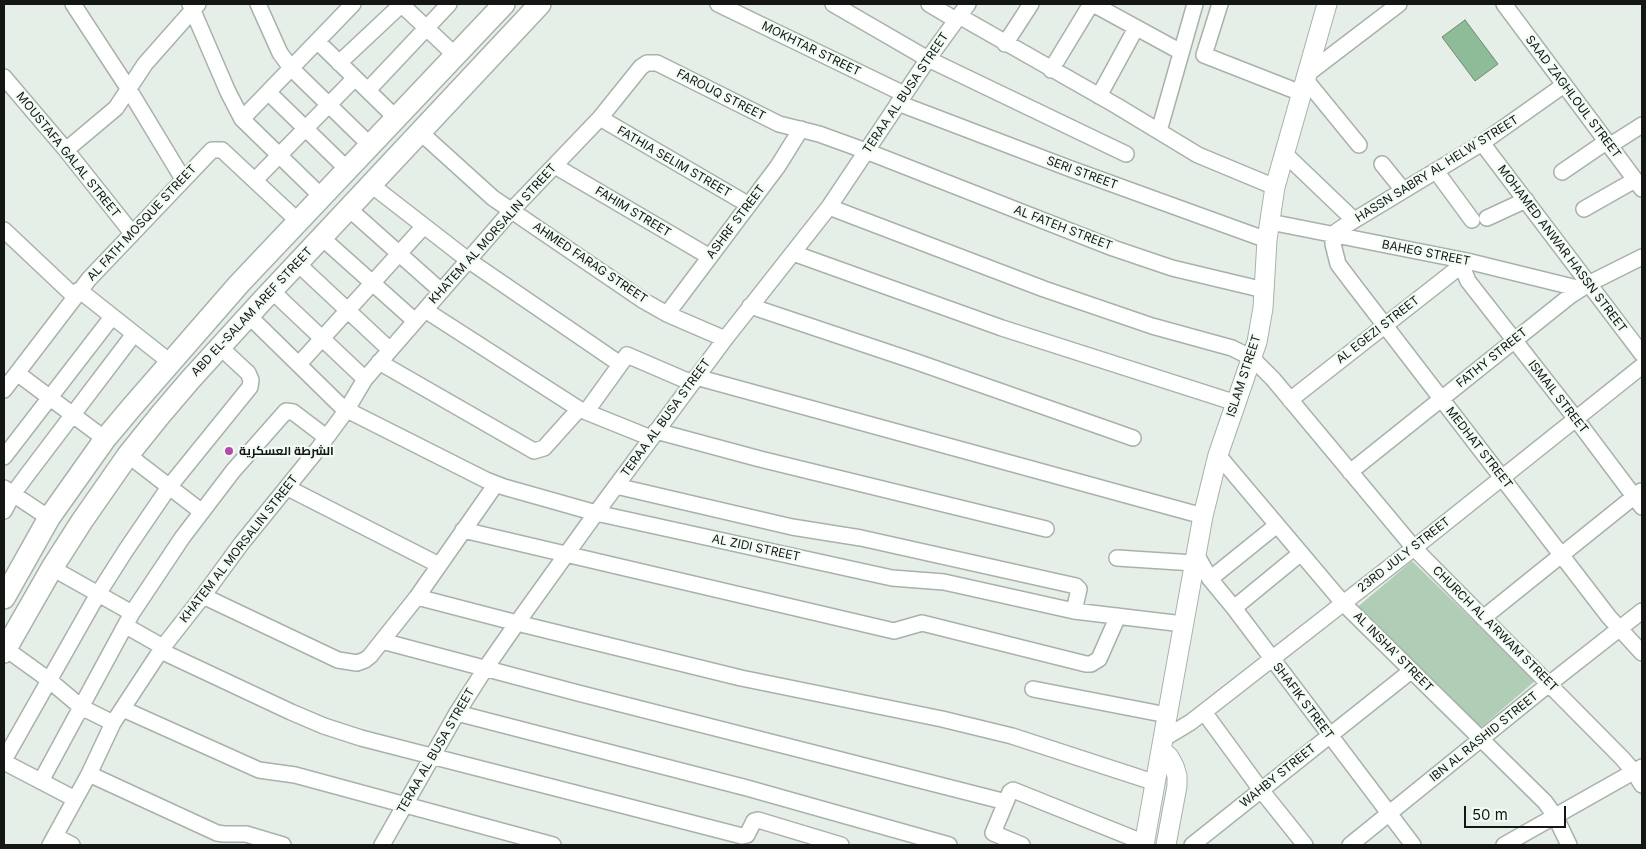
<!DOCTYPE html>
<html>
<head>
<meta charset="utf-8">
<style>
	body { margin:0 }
	#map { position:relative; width:1646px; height:849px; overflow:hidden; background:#e5efe7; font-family:Inter,sans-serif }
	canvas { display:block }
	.frame { position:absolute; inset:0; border:5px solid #131613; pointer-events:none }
	.scale { position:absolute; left:1464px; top:806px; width:102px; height:22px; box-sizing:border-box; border:2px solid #131613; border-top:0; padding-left:6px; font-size:15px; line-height:18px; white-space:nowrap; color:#131613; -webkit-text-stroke:4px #f3fcf4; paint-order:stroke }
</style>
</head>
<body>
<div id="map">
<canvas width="1646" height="849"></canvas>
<div class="frame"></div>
<div class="scale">50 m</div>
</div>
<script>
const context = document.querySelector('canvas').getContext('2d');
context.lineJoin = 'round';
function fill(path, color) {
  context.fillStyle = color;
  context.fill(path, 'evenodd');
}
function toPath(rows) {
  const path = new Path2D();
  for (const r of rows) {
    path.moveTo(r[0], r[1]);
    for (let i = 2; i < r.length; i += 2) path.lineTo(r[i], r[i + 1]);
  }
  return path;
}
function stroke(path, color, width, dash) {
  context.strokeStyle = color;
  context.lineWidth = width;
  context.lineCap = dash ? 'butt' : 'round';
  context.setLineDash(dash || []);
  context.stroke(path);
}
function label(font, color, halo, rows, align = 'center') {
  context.font = font + ' Inter,Cairo,sans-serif';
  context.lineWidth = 4.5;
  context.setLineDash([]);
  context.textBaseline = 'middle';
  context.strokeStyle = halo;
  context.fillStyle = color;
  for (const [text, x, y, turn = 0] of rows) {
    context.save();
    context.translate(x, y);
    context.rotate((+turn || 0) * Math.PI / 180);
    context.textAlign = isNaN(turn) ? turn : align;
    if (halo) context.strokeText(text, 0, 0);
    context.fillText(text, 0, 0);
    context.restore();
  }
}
const green = toPath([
	[1412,561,1535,681,1477,731,1355,609]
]);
const water = toPath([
	[1465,20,1498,64,1475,81,1442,37,1465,20]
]);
const minor = toPath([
	[73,4,128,88,183,179],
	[190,4,228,92,242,119,321,196],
	[258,4,280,53,291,68,370,145],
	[401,4,455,55],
	[718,4,904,94],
	[833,4,928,59,1126,154],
	[929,4,956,20],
	[1093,4,1181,52],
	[1220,4,1204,55,1301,93],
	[1504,4,1642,189],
	[959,16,1117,106,1198,155,1275,187],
	[317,41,396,118],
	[1005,44,1031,4],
	[339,63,402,4],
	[1051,70,1091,4],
	[1306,75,1399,4],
	[4,77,66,150,132,233],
	[1305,79,1359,145],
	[1564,85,1482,143,1343,227,1333,234,1333,244,1338,264,1350,280,1609,617,1642,653],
	[368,90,449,4],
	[268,92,347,169],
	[1099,96,1136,28],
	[898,103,1071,169,1267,240],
	[600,118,749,205],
	[242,119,353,4],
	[1159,131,1195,4],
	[420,132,493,198,644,301,667,314,725,339],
	[1482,143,1642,354],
	[1609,146,1642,125],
	[66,150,116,108,145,64,198,4],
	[1284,153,1354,220],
	[1382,164,1403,190],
	[555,166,710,257],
	[1436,171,1472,220],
	[1562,172,1606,142],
	[255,180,355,78],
	[370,184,468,260,620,364],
	[829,207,1044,289,1152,326,1232,348,1252,358,1273,379,1414,548,1622,758,1634,772,1642,785],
	[348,208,441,291],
	[1584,209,1635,180],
	[1487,218,1526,200],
	[1270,222,1467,261,1581,289],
	[4,230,74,296],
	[321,237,415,321],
	[793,253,1002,328,1236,403],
	[1467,261,1464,271,1468,281,1576,419,1642,507],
	[297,263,390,350],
	[79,290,170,362],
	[272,291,365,379],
	[750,306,917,362,1133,438],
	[425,310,579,409,651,438],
	[667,314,778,166,801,129],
	[249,316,346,411,349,411,486,480,504,487,596,513,892,578,944,582,1074,611,1183,624],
	[379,362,534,451,544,448,579,409],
	[299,364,424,226],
	[17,373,105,439],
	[696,377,1203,516],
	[4,390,89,279,212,150,222,150,298,221],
	[1290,400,1467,261],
	[586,412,627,355,692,383],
	[656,431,760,459,1046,529],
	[128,455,202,512],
	[1218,455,1343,603,1545,802,1555,816,1569,845],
	[4,457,112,317],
	[1350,472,1570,296,1590,283,1642,257],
	[616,486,792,527,861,538,1076,586,1079,589,1074,611],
	[4,488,49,518],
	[288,488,439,565],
	[4,511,13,494,27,475,134,334],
	[463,530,894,631,922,623,1086,664,1091,664,1099,659,1118,616],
	[1196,554,1210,579,1234,608,1413,845],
	[1117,558,1194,563],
	[52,568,132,613],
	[1210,579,1277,525],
	[203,596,338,660,357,663,365,660,370,656,417,597,496,484],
	[417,597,517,623,741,678,942,719,1012,736,1156,783],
	[1234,608,1301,553],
	[1483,618,1641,491],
	[126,626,163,647],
	[382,641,578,693,1006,802],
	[6,649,49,680,81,707,113,723],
	[161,651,291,712,324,726,361,738,742,836,747,835,754,821,758,820,841,845],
	[1033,689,1167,715],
	[123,709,259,770,295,775,553,845],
	[1204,712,1261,790,1305,845],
	[457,713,747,788,949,845],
	[1163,739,1191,722,1414,548,1642,366],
	[4,760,98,594,126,550,169,487,250,387,251,380,248,373,220,347],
	[4,762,75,799],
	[89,774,217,833,224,834,246,834,283,845],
	[41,781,132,613,182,538,233,471,286,411,293,412,326,437],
	[55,836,72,845],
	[50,845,89,774,113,723,163,647,203,596,241,544,318,449,346,411,365,379,511,211,600,118,641,67,647,63,657,63,779,124,819,134,866,151,1113,248,1172,268,1264,290],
	[382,845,457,713,485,669,517,623,596,513,725,339,829,207,928,59,968,4],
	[1022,845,993,833,1010,792,1013,790,1145,843],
	[1192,845,1411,671],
	[1350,845,1549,684,1642,611],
	[1504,845,1642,767]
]);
const tertiary = toPath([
	[1161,750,1169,757,1174,766,1177,776,1177,786,1166,845],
	[1144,845,1203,516,1218,455,1257,342,1263,308,1267,240,1275,187,1327,4]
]);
const secondary = toPath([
	[4,598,49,518,105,439,131,408,239,284,504,4],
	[4,652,52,568,82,521,128,455,161,414,190,380,261,302,540,4]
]);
const markers = [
	[229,451,5,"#b44aac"]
];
const streetNames = [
	["MOKHTAR STREET",811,49,26],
	["TERAA AL BUSA STREET",906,93,-56],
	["FAROUQ STREET",721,95,27],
	["SAAD ZAGHLOUL STREET",1573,97,53],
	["MOUSTAFA GALAL STREET",68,155,51],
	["FATHIA SELIM STREET",674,162,30],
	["HASSN SABRY AL HELW STREET",1437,169,-32],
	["SERI STREET",1082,173,20],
	["FAHIM STREET",633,212,31],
	["ASHRF STREET",736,222,-53],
	["AL FATH MOSQUE STREET",142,223,-47],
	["AL FATEH STREET",1063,228,21],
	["KHATEM AL MORSALIN STREET",493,234,-48],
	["MOHAMED ANWAR HASSN STREET",1562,249,53],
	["BAHEG STREET",1426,253,11],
	["AHMED FARAG STREET",590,263,34],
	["ABD EL-SALAM AREF STREET",252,312,-47],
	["AL EGEZI STREET",1378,330,-38],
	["FATHY STREET",1492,358,-39],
	["ISLAM STREET",1244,376,-72],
	["ISMAIL STREET",1558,397,52],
	["TERAA AL BUSA STREET",666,418,-54],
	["MEDHAT STREET",1479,448,52],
	["AL ZIDI STREET",756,548,12],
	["KHATEM AL MORSALIN STREET",239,549,-52],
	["23RD JULY STREET",1404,555,-38],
	["CHURCH AL A'RWAM STREET",1495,629,45],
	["AL INSHA' STREET",1393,652,45],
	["SHAFIK STREET",1303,701,53],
	["IBN AL RASHID STREET",1484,737,-39],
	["TERAA AL BUSA STREET",436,751,-60],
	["WAHBY STREET",1278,776,-39]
];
const poiNames = [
	["الشرطة العسكرية",239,451]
];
fill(green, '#b0ceb6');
fill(water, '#8fbc98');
stroke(water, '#6a8a70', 1);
stroke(minor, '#a8b1aa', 18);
stroke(tertiary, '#a8b1aa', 21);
stroke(secondary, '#a8b1aa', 24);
stroke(minor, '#fff', 15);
stroke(tertiary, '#fff', 19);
stroke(secondary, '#fff', 21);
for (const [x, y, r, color] of markers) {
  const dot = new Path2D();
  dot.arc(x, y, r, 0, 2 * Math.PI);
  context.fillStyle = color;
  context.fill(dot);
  stroke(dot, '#f3fcf4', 2);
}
label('12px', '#131613', '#f3fcf4', streetNames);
label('bold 12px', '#131613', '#f3fcf4', poiNames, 'left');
</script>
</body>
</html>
